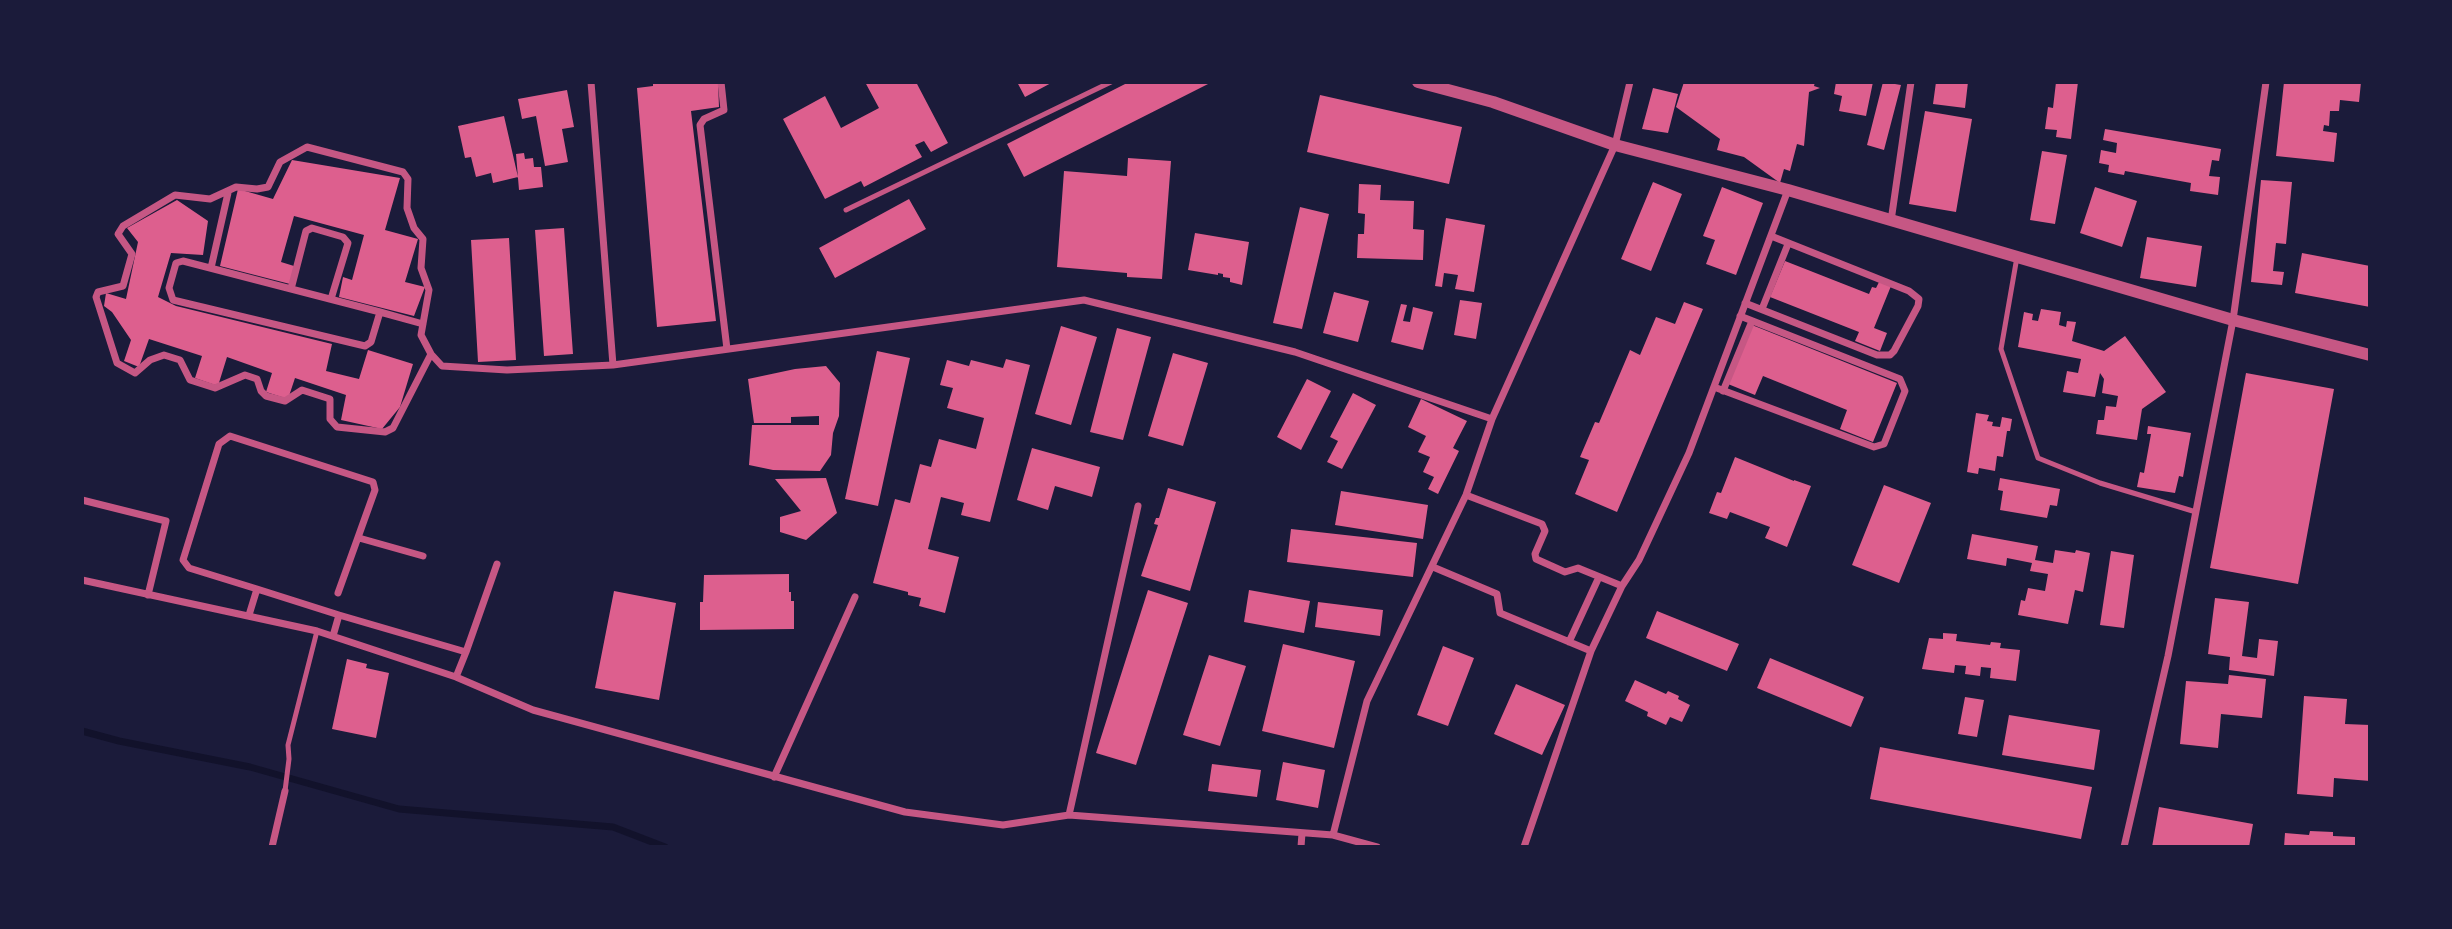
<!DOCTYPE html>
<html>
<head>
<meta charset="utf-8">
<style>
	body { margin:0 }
	#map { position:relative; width:2452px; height:929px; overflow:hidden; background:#1b1b3a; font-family:Ubuntu,sans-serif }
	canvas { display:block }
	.frame { position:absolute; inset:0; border:84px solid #1b1b3a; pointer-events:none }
</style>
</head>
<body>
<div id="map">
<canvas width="2452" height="929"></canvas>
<div class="frame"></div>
</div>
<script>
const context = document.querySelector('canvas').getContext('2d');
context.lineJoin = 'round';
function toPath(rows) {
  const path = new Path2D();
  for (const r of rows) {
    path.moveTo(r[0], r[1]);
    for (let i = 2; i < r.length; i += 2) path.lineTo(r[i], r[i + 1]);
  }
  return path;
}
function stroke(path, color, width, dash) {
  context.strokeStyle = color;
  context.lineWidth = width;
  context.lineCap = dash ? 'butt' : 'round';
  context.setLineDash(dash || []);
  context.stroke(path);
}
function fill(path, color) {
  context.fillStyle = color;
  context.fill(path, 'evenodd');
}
const stream = toPath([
	[82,731,119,741,250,767,399,809,613,827,665,847]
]);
const building = toPath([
	[653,82,718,82,719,107,691,111,716,321,657,327,637,88,653,86],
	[865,82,916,82,948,143,931,152,924,141,915,145,922,157,864,187,861,181,825,199,783,119,825,96,841,128,879,108],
	[1017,82,1053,82,1025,97],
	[1129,82,1212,82,1024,177,1007,144],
	[1684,82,1815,82,1814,86,1820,88,1809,92,1804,146,1797,144,1790,171,1784,169,1780,183,1744,157,1717,150,1720,139,1676,107],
	[1836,82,1873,82,1866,116,1839,111,1842,96,1834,94],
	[1883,82,1901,85,1884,150,1867,145],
	[1936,82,1968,82,1965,108,1933,104],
	[2056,82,2078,82,2071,139,2056,137,2057,130,2045,129,2048,107,2053,108],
	[2284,82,2361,82,2359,102,2340,100,2339,111,2330,111,2329,126,2324,125,2323,131,2337,133,2334,162,2276,156],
	[1653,88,1678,94,1668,133,1642,129],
	[567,90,574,127,562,129,568,162,545,166,536,116,522,119,518,99],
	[1320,95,1462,127,1449,184,1307,152],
	[1925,111,1972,119,1956,212,1909,204],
	[504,116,518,177,493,183,491,173,476,177,471,157,465,158,458,126],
	[2105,129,2221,149,2219,161,2212,160,2209,176,2220,177,2218,195,2190,191,2191,183,2125,171,2124,175,2108,172,2109,165,2099,163,2101,150,2116,153,2117,143,2103,140],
	[2042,151,2067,155,2055,224,2030,220],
	[524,153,525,159,533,158,534,167,541,167,543,187,519,190,516,154],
	[1128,158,1171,161,1162,279,1127,277,1127,273,1057,267,1064,171,1127,176],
	[292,160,400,178,385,230,418,239,405,282,425,287,414,316,339,297,343,277,352,280,364,235,294,216,281,262,294,266,290,284,220,266,238,189,273,199],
	[2261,180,2292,182,2286,244,2276,243,2273,271,2284,272,2282,285,2251,282],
	[1653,182,1682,194,1651,271,1621,259],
	[1359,184,1381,185,1380,200,1414,201,1413,229,1424,230,1423,260,1357,258,1358,234,1364,234,1365,214,1358,213],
	[1722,187,1763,203,1736,275,1706,264,1715,240,1703,236],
	[2095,187,2137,201,2122,247,2080,233],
	[909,199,926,229,835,278,819,248],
	[177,200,208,221,203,255,171,253,158,297,176,306,332,344,326,371,359,379,368,350,413,364,400,407,382,429,341,420,346,395,295,378,288,399,266,392,272,373,227,357,218,386,195,378,202,356,149,339,139,367,124,361,131,340,112,312,104,306,106,293,126,299,138,242,127,228],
	[1300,207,1329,214,1302,329,1273,323],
	[1446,218,1485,225,1474,292,1455,289,1458,275,1444,273,1442,287,1435,286],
	[564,228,573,354,544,356,535,230],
	[1195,233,1249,242,1242,285,1230,282,1230,278,1223,277,1223,274,1218,273,1218,275,1188,270],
	[2147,237,2202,246,2196,287,2140,278],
	[509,238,516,360,478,362,471,240],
	[2302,253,2370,266,2370,307,2295,293],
	[1785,261,1869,294,1872,287,1876,288,1879,282,1891,286,1874,328,1887,333,1880,351,1855,341,1859,332,1770,297],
	[1334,292,1369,301,1358,342,1323,333],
	[1460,300,1482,303,1476,339,1454,335],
	[1684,302,1703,309,1617,512,1575,494,1589,460,1580,457,1595,422,1599,423,1630,350,1640,355,1656,317,1675,324],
	[1401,304,1407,305,1403,321,1410,322,1413,307,1433,312,1423,350,1391,342],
	[2041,309,2061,312,2059,325,2066,327,2067,321,2076,322,2072,341,2104,351,2125,336,2166,392,2142,409,2137,440,2096,434,2098,420,2104,420,2106,406,2116,407,2118,396,2102,393,2104,379,2100,373,2095,397,2063,392,2067,371,2078,373,2081,359,2018,347,2024,312,2033,314,2032,320,2038,321],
	[1752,325,1897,383,1873,442,1840,429,1847,410,1763,376,1755,395,1728,384],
	[1061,326,1097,337,1071,425,1035,414],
	[1117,328,1151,337,1123,440,1090,432],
	[877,351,910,358,878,506,845,499],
	[1173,353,1208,363,1183,446,1148,436],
	[1006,359,1030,365,990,522,961,515,964,503,941,497,928,549,959,557,945,613,919,606,921,598,908,595,908,592,873,583,895,499,910,503,920,464,931,467,939,439,976,449,984,418,947,408,953,388,940,385,947,360,969,366,971,360,1003,368],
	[826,366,840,383,839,416,833,433,831,455,820,471,773,470,749,465,752,425,819,425,819,416,791,417,791,423,754,423,748,379,795,369],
	[2246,373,2334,389,2298,584,2210,568],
	[1307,379,1331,391,1301,450,1277,437],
	[1353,393,1376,405,1342,469,1327,462,1338,441,1330,437],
	[1421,399,1467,421,1453,448,1459,451,1438,494,1428,489,1434,477,1423,472,1430,457,1418,452,1426,436,1408,427],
	[1976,413,1989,415,1987,421,1993,422,1992,426,2000,427,2002,417,2012,419,2010,431,2007,431,2003,457,1997,456,1995,471,1979,468,1978,474,1967,472],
	[2148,426,2191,433,2183,477,2179,476,2175,493,2137,487,2140,472,2144,473,2151,434,2147,434],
	[1032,448,1100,467,1092,497,1055,486,1048,510,1017,500],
	[1735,457,1794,481,1794,480,1811,486,1787,547,1765,538,1770,527,1730,512,1727,519,1709,513,1717,492,1721,493],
	[826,478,837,513,806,540,780,532,780,517,801,511,775,479],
	[2000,478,2060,489,2057,506,2050,505,2047,518,2000,510,2003,491,1998,490],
	[1884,485,1931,503,1899,583,1852,565],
	[1168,488,1216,502,1190,591,1141,576,1158,525,1154,524,1156,518,1159,518],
	[1341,491,1428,505,1423,539,1335,525],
	[1291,529,1417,543,1413,577,1287,562],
	[1972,534,2038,546,2035,560,2053,563,2055,550,2075,553,2076,550,2090,553,2083,592,2075,590,2068,624,2018,615,2021,600,2025,601,2028,588,2045,591,2048,574,2030,571,2032,563,2007,558,2006,566,1967,559],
	[2111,551,2134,555,2124,628,2100,625],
	[789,574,789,592,791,592,791,601,794,601,794,629,700,630,700,602,703,602,704,575],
	[1148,590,1188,603,1136,765,1096,753],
	[1249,590,1310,601,1304,633,1244,622],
	[614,591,676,603,659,700,595,688],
	[2215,598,2249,602,2242,656,2257,658,2259,639,2278,641,2274,676,2229,670,2230,657,2208,654],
	[1318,602,1383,610,1380,636,1315,627],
	[1657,611,1739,644,1727,671,1646,638],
	[1943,633,1957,634,1956,641,1990,645,1991,642,2001,643,2000,648,2020,650,2016,681,1990,678,1991,668,1981,667,1980,676,1965,674,1966,666,1955,665,1954,673,1922,669,1929,638,1943,639],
	[1283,644,1355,661,1334,748,1262,731],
	[1443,646,1474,658,1448,726,1417,715],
	[1209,655,1246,666,1220,746,1183,735],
	[1770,658,1864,697,1851,727,1757,688],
	[347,659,367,664,366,668,389,673,376,738,332,729],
	[2229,675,2266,679,2262,718,2221,714,2218,748,2180,744,2186,681,2228,684],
	[1635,680,1666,694,1668,691,1679,696,1678,699,1690,705,1682,722,1670,717,1666,725,1647,716,1648,712,1625,701],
	[1516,684,1565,705,1542,755,1494,734],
	[2304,696,2347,699,2345,724,2370,725,2370,781,2334,778,2333,797,2297,794],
	[1965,697,1984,700,1977,737,1958,734],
	[2009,715,2100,730,2094,770,2002,755],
	[1880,747,2092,787,2081,839,1870,799],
	[1283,762,1325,770,1318,808,1276,800],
	[1212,764,1261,770,1257,797,1208,791],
	[2159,807,2253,824,2249,847,2152,847],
	[2310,831,2333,832,2333,836,2355,837,2355,847,2284,847,2285,833,2309,835]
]);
const service = toPath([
	[846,210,1111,82],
	[2017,257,2001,349,2038,458,2100,483,2196,512],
	[285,791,289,759,288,745,317,631]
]);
const minor = toPath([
	[591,82,613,365],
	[721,82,724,110,704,119,700,125,727,349],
	[1891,221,1911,82],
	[211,268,228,193],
	[291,289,306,231,312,228,343,237,348,243,331,299],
	[1745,303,1877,355,1890,355,1894,351,1918,306,1919,299,1909,291,1771,236],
	[1762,309,1788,244],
	[380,312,371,342,365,346,173,300,169,288,176,263,183,261,380,312,423,324],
	[431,354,393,428,385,432,337,427,330,419,330,399,302,390,285,401,266,396,261,391,257,379,245,375,215,388,190,380,180,360,164,355,150,360,135,373,117,363,96,297,98,292,123,286,132,254,118,234,123,226,175,195,210,199,236,187,257,189,268,187,280,162,307,147,403,172,408,179,407,208,414,228,423,239,421,268,429,290,421,335,431,354,442,366,507,370,613,365,1084,300,1295,352,1492,419],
	[1714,387,1874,447,1884,444,1905,391,1900,379,1740,316],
	[1723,391,1752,321],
	[1466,495,1542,524,1545,531,1535,554,1536,559,1565,572,1578,568,1622,586],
	[82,500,166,521,148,595],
	[359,538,423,556],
	[1433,567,1497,594,1500,613,1591,651],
	[82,580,317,631,456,677,533,710,905,812,1003,825,1069,815,1333,835,1377,847],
	[257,589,339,615,333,636],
	[249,615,257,589,189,568,183,560,219,444,230,436,373,482,375,490,338,593],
	[339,615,466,652,497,564],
	[1569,642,1599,577],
	[456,677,466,652],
	[774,777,855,597],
	[1069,815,1138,506],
	[1333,835,1367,701,1466,495,1492,419,1615,145,1630,82],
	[272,847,285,791],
	[1301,847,1302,833],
	[1524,847,1591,651,1622,586,1639,560,1689,453,1788,190],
	[2124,847,2168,656,2233,320,2266,82]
]);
const tertiary = toPath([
	[1418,82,1493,102,1615,145,1788,190,2233,320,2370,355]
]);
stroke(stream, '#12122b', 7);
fill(building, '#dd5f8e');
stroke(service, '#c65784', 5);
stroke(minor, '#c65784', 7);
stroke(tertiary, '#c65784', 12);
</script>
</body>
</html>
